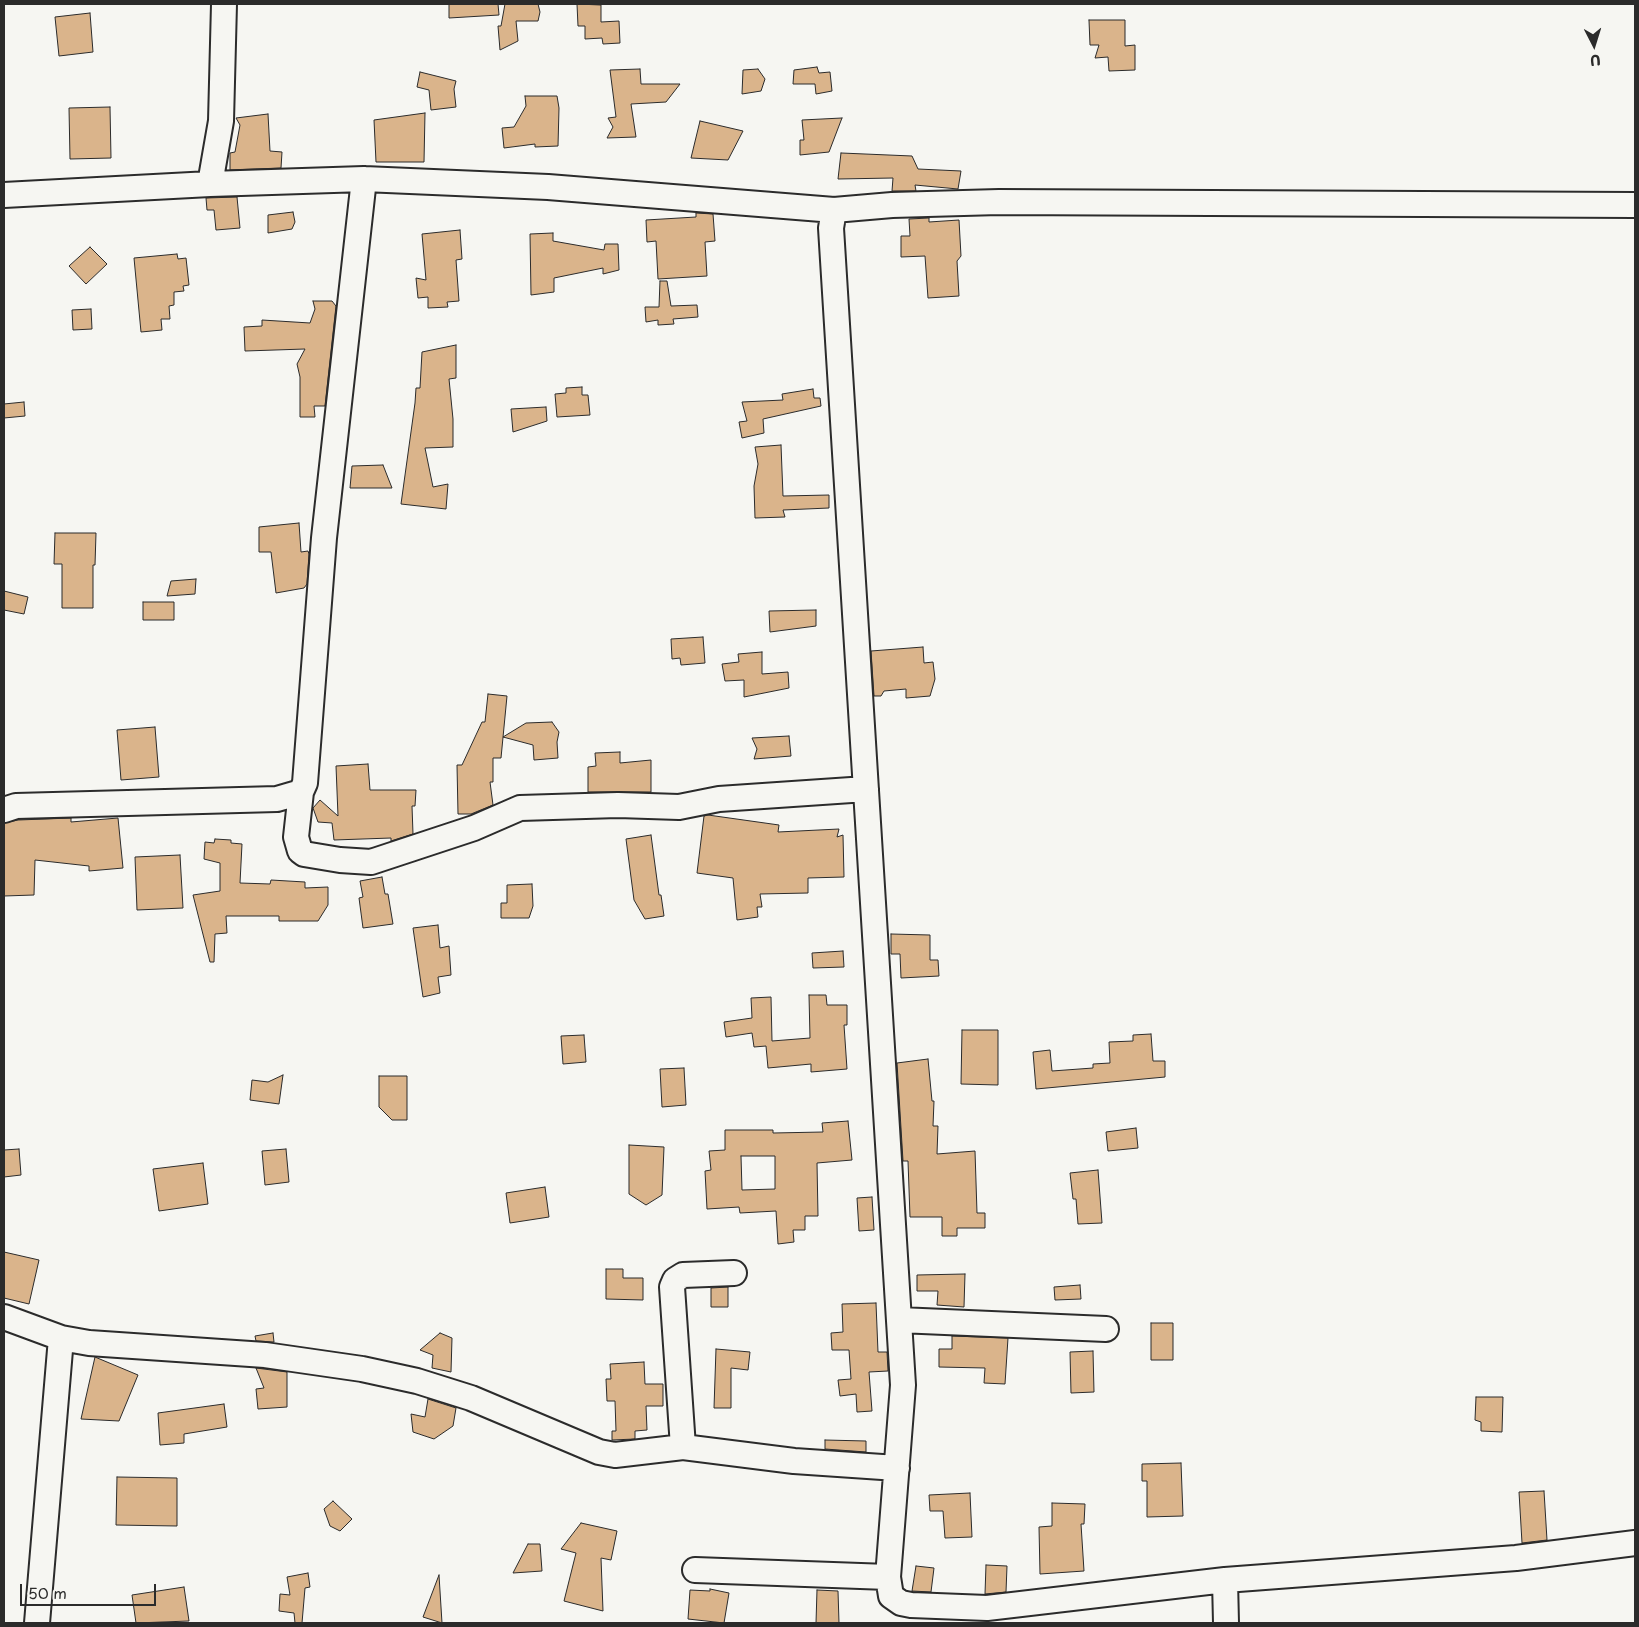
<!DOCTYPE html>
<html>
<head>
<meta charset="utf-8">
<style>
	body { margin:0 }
	#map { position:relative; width:1639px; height:1627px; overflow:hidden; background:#f6f6f2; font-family:"Playpen Sans",sans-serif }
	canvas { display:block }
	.frame { position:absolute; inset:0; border:5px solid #2b2b2b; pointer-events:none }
	.north { position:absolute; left:1569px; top:20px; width:50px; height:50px; -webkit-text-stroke:4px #f6f6f2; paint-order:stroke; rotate:175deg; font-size:14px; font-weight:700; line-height:20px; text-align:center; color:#2b2b2b }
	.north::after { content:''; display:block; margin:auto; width:18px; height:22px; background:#2b2b2b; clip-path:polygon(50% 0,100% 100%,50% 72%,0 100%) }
	.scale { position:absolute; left:20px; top:1584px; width:136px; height:22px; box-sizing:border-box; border:2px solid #2b2b2b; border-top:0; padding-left:6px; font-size:15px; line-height:18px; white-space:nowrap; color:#2b2b2b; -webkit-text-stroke:4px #f6f6f2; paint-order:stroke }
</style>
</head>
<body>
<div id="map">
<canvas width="1639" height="1627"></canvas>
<div class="frame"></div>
<div class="north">U</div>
<div class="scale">50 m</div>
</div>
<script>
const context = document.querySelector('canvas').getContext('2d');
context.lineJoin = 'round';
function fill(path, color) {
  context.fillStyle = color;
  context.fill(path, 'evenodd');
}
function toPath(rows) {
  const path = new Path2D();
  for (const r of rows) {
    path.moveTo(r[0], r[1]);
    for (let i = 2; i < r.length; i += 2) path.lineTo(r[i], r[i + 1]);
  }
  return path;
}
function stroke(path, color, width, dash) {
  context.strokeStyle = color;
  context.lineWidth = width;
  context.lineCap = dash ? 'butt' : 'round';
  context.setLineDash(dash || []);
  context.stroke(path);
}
const building = toPath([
	[449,4,498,4,499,15,449,18,449,4],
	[505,4,538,4,540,12,538,21,516,21,518,41,500,50,498,26,501,26,505,4],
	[577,4,601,5,601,22,619,21,620,43,603,44,602,38,585,39,585,26,578,26,577,4],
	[90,13,93,52,59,56,55,17,90,13],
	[1089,20,1125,20,1125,46,1135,45,1135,70,1109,71,1108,57,1095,58,1099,45,1090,45,1089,20],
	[817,67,819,73,830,72,832,91,816,94,815,84,793,84,794,70,817,67],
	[640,69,641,84,680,84,666,102,631,104,636,137,607,138,613,127,608,118,616,117,610,70,640,69],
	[758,69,765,79,761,91,742,94,743,70,758,69],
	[420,72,456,81,454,89,456,107,431,110,429,90,417,87,420,72],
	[525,96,557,96,559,108,558,146,535,147,535,144,504,148,502,128,514,127,526,106,525,96],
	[110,107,111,158,70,159,69,108,110,107],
	[425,113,424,162,376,162,374,120,425,113],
	[268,114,270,151,282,152,281,168,230,170,230,153,235,152,240,125,236,118,268,114],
	[842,118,829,152,800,155,800,140,804,140,802,120,842,118],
	[700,121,743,131,728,160,691,158,700,121],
	[841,153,912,156,918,169,961,171,958,189,915,185,916,191,892,191,893,178,838,179,841,153],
	[237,197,240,228,216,230,214,210,207,210,206,198,237,197],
	[293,212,295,222,292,229,268,233,268,215,293,212],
	[696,213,713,214,715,241,705,242,707,276,658,279,656,241,647,242,646,220,696,217,696,213],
	[929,218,929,222,959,220,961,256,957,261,959,296,928,298,925,256,901,257,901,236,910,236,909,219,929,218],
	[460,230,462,259,456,260,459,301,447,302,448,307,428,308,428,297,418,298,416,278,426,280,422,234,460,230],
	[553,233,553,241,604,250,605,244,618,244,619,270,603,274,603,268,554,278,554,292,531,295,530,234,553,233],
	[90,247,107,264,86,284,69,266,90,247],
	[177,254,178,259,186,258,189,285,183,286,184,291,174,292,174,305,169,306,170,319,161,319,162,330,141,332,134,258,177,254],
	[660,281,667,281,671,306,697,305,698,317,673,319,674,324,658,325,658,320,646,322,645,307,659,307,660,281],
	[313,301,332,301,336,306,325,406,314,406,315,417,300,417,300,377,297,364,305,349,245,351,244,327,262,326,262,320,310,323,315,309,313,301],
	[91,309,92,329,73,330,72,310,91,309],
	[456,345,456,378,449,379,453,419,453,447,425,448,433,487,448,484,446,509,401,504,415,403,416,388,420,388,422,352,456,345],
	[582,387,582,395,588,395,590,415,557,417,555,394,566,393,566,388,582,387],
	[813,389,814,398,820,398,821,406,763,419,764,433,742,438,739,422,747,421,742,402,783,400,782,394,813,389],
	[24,402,25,416,4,418,4,404,24,402],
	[546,407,547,421,513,432,511,409,546,407],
	[781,445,783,496,829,495,829,508,783,510,785,517,755,518,754,486,758,464,755,447,781,445],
	[383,465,392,488,350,488,352,466,383,465],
	[299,523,301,552,308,551,309,554,307,584,304,588,276,593,271,552,259,552,259,527,299,523],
	[55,533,96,533,95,565,93,565,93,608,62,608,62,564,54,564,55,533],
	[196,579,195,594,167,596,171,581,196,579],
	[4,591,28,597,24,614,4,610,4,591],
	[143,602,174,602,174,620,143,620,143,602],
	[816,610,816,626,770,632,769,611,816,610],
	[703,637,705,663,681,665,680,658,672,659,671,639,703,637],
	[923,647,924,663,933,662,935,679,930,696,906,698,906,689,884,691,881,696,874,696,871,651,923,647],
	[762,652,762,674,788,672,789,688,744,697,744,680,725,681,722,664,739,662,738,654,762,652],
	[488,694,507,696,501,758,493,758,493,782,490,782,493,805,471,814,458,814,457,765,462,765,482,722,485,722,488,694],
	[552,722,559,732,557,742,558,758,534,760,533,745,503,737,526,723,552,722],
	[155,727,159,777,121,780,117,730,155,727],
	[789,736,791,756,754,759,757,749,752,738,789,736],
	[620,752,620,763,651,760,651,792,588,792,588,767,596,766,595,753,620,752],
	[368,764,370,790,416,790,415,806,412,806,413,834,391,841,391,838,334,840,332,823,318,822,313,808,320,800,338,816,336,766,368,764],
	[708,815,779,825,778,832,839,829,837,837,843,835,844,877,808,878,808,893,760,894,762,907,757,907,758,917,737,920,733,878,697,873,704,816,708,815],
	[71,818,71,822,118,818,123,868,89,871,89,866,35,860,34,895,4,896,4,823,18,820,71,818],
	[651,835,659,895,661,895,664,916,645,919,634,900,626,839,651,835],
	[215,839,231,840,231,843,242,844,240,883,270,884,271,880,305,882,305,888,328,887,328,905,318,921,279,921,279,916,226,916,227,933,215,934,214,962,210,962,193,895,220,891,220,863,204,859,205,842,214,843,215,839],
	[180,855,183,908,137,910,135,857,180,855],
	[382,877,385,894,388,894,393,924,363,928,359,898,363,897,360,881,382,877],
	[532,884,533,906,529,918,501,918,501,903,507,903,507,885,532,884],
	[438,925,440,948,449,946,451,975,438,977,440,993,423,997,413,928,438,925],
	[891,934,930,935,930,960,938,960,939,976,901,978,900,954,891,954,891,934],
	[843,951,844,967,813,968,812,953,843,951],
	[809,995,826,995,827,1005,847,1005,847,1025,844,1025,847,1069,811,1072,811,1064,768,1068,766,1046,754,1047,752,1033,726,1037,724,1022,752,1018,751,998,771,997,772,1041,810,1038,809,995],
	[962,1030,998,1030,998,1085,961,1084,962,1030],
	[1151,1034,1153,1061,1165,1061,1165,1077,1036,1089,1033,1052,1050,1050,1052,1071,1093,1068,1093,1064,1110,1063,1109,1042,1133,1041,1133,1035,1151,1034],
	[584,1035,586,1062,563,1064,561,1036,584,1035],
	[928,1059,932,1101,934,1101,933,1126,938,1126,937,1154,975,1151,977,1213,985,1213,985,1228,957,1228,957,1236,942,1236,942,1217,910,1217,908,1161,903,1161,897,1063,928,1059],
	[684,1068,686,1105,662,1107,660,1069,684,1068],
	[283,1075,279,1104,250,1100,252,1080,268,1082,283,1075],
	[379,1076,407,1076,407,1120,392,1120,379,1107,379,1076],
	[848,1121,852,1160,817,1163,818,1216,805,1216,805,1230,793,1230,794,1242,778,1244,776,1211,740,1213,739,1207,707,1209,705,1171,711,1170,709,1151,725,1150,725,1130,773,1130,773,1133,823,1132,822,1123,848,1121],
	[741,1156,775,1156,775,1189,742,1190,741,1156],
	[1136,1128,1138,1148,1108,1151,1106,1132,1136,1128],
	[629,1145,664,1147,662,1195,646,1205,629,1194,629,1145],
	[19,1149,21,1175,4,1177,4,1150,19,1149],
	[286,1149,289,1182,265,1185,262,1151,286,1149],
	[203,1163,208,1204,159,1211,153,1169,203,1163],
	[1098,1170,1102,1223,1078,1224,1076,1199,1073,1199,1070,1173,1098,1170],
	[545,1187,549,1217,510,1223,506,1193,545,1187],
	[872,1197,874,1230,859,1231,857,1198,872,1197],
	[4,1252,39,1260,29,1304,4,1298,4,1252],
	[606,1269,623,1269,623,1278,643,1278,643,1300,606,1299,606,1269],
	[965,1274,964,1307,937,1305,938,1291,917,1291,917,1275,965,1274],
	[1080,1285,1081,1299,1055,1300,1054,1287,1080,1285],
	[728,1287,728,1307,711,1307,711,1288,728,1287],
	[876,1303,878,1352,887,1352,888,1371,869,1372,872,1411,857,1412,856,1394,840,1396,838,1380,851,1379,849,1350,832,1350,831,1333,843,1332,842,1304,876,1303],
	[1151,1323,1173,1323,1173,1360,1151,1360,1151,1323],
	[273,1333,274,1342,256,1341,255,1336,273,1333],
	[440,1333,452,1338,451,1372,432,1368,433,1355,420,1350,440,1333],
	[952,1336,1008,1338,1005,1384,984,1383,985,1368,939,1367,939,1349,952,1349,952,1336],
	[716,1349,750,1352,748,1370,731,1368,731,1408,714,1408,716,1349],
	[1093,1351,1094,1392,1071,1393,1070,1352,1093,1351],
	[95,1357,138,1375,119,1421,81,1419,95,1357],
	[644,1362,645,1384,663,1384,663,1406,646,1406,647,1430,635,1431,635,1439,612,1440,612,1431,616,1431,615,1401,607,1401,606,1379,611,1379,610,1364,644,1362],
	[256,1368,287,1372,287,1407,258,1409,256,1389,264,1388,256,1368],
	[1476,1397,1503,1397,1502,1432,1481,1431,1481,1422,1475,1420,1476,1397],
	[428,1399,456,1408,453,1426,434,1439,413,1432,411,1414,425,1417,428,1399],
	[224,1404,227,1427,184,1434,184,1443,160,1445,158,1413,224,1404],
	[825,1440,866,1441,866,1452,825,1449,825,1440],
	[1181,1463,1183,1516,1147,1517,1147,1481,1142,1481,1142,1464,1181,1463],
	[117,1477,177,1478,177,1526,116,1525,117,1477],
	[1544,1491,1547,1540,1522,1543,1519,1492,1544,1491],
	[970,1493,972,1537,945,1538,943,1511,930,1511,929,1495,970,1493],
	[333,1501,352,1519,340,1531,330,1526,324,1509,333,1501],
	[1052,1503,1085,1504,1084,1524,1081,1524,1084,1571,1040,1574,1039,1527,1052,1526,1052,1503],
	[581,1523,617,1531,611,1560,601,1558,603,1611,564,1601,576,1553,561,1549,581,1523],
	[528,1544,540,1544,542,1571,513,1573,528,1544],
	[986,1565,1007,1566,1006,1592,985,1594,986,1565],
	[916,1566,934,1568,931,1592,912,1591,916,1566],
	[308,1573,310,1587,305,1588,302,1623,295,1623,294,1613,279,1611,280,1594,290,1595,287,1577,308,1573],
	[439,1575,442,1623,423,1617,439,1575],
	[184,1587,189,1621,136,1623,132,1595,184,1587],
	[710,1589,729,1593,724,1623,688,1619,690,1590,710,1591,710,1589],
	[817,1590,838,1591,839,1623,816,1623,817,1590]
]);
const minor = toPath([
	[210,184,364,179,548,187,834,210],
	[4,195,210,184,221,121,224,4],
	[301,792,296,837,300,851,304,854,340,860,371,862,474,828,520,808,618,805,679,807,719,799,866,789],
	[4,810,16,806,277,799,301,792,305,783,324,538,364,179],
	[4,1317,61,1338,89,1343,265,1355,362,1369,417,1381,471,1398,599,1452,615,1455,683,1447,794,1461,897,1468],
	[899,1320,1106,1329],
	[683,1447,672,1287,675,1280,683,1275,734,1273],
	[695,1570,888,1577],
	[1225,1580,987,1608,911,1605,901,1603,891,1596,888,1577,903,1385,831,228,834,210,892,205,999,202,1635,205],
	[37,1623,61,1338],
	[1226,1623,1225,1580,1516,1558,1635,1543]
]);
fill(building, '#dab48b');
stroke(building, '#2b2b2b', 1);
stroke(minor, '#2b2b2b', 28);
stroke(minor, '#f6f6f2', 24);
</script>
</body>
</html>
